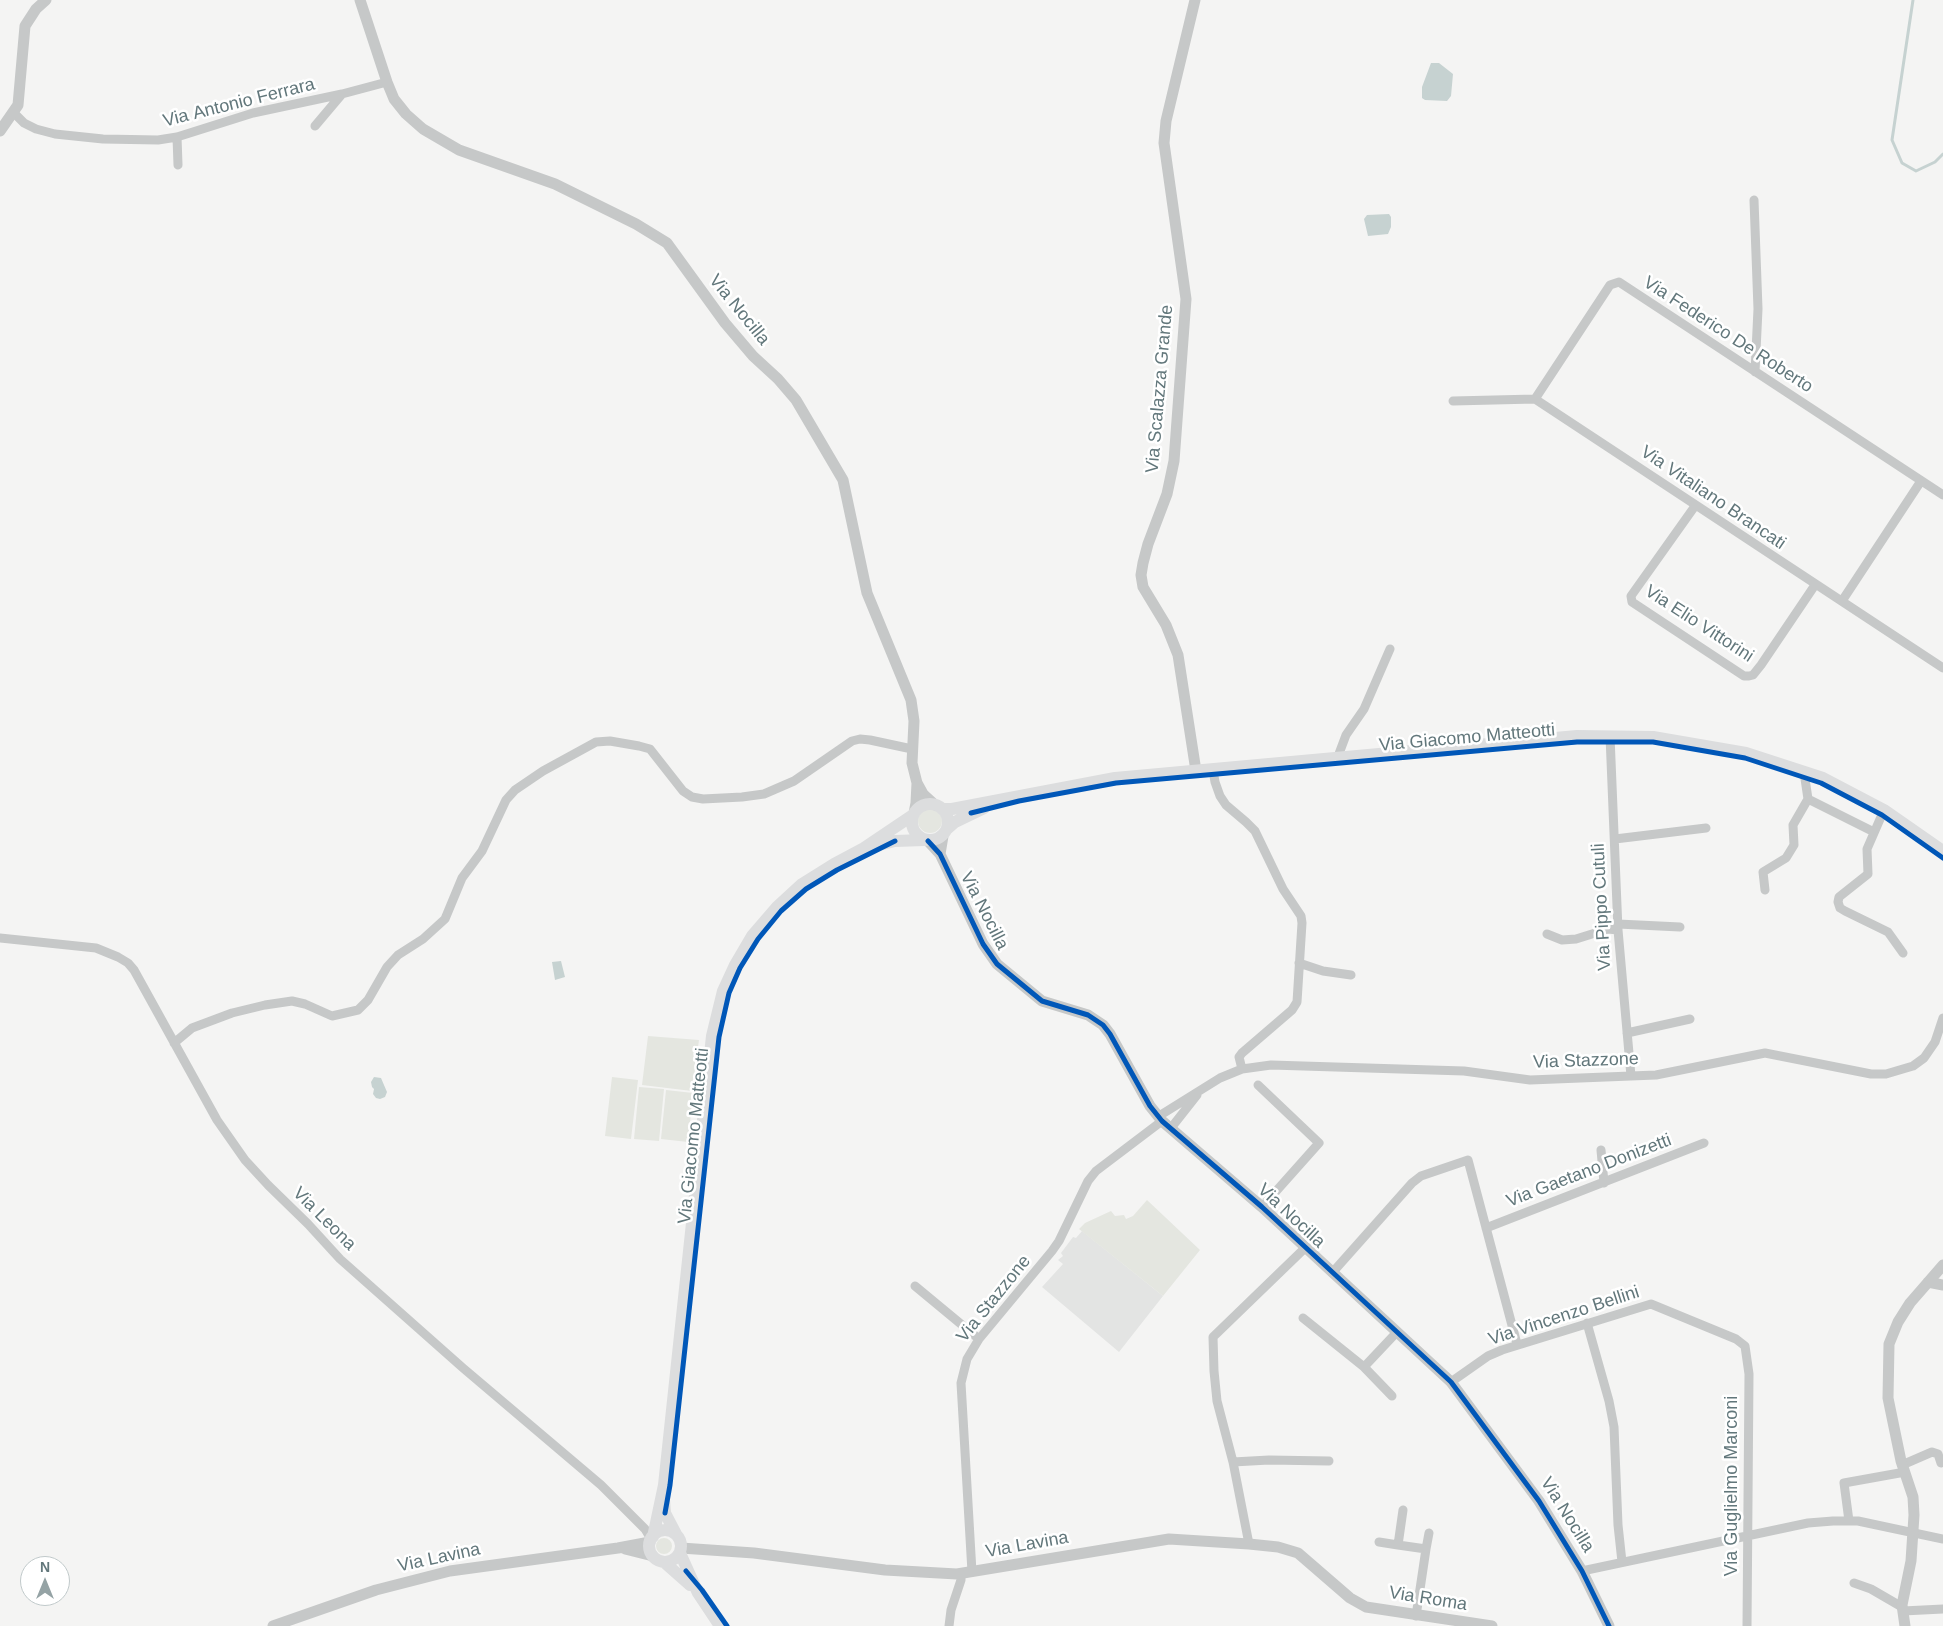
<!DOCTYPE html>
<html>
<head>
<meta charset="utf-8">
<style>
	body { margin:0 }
	#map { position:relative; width:1943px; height:1626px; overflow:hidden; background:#f4f4f3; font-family:Helvetica,sans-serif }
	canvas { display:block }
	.north { position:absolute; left:20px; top:1556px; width:50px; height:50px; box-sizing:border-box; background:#fff; border:1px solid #c0c9ca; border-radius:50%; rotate:0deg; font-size:14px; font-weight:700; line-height:20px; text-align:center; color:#62777b }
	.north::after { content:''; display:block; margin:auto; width:18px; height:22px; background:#95a3a5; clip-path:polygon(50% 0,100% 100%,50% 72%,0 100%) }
</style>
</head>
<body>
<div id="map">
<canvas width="1943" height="1626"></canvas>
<div class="north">N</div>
</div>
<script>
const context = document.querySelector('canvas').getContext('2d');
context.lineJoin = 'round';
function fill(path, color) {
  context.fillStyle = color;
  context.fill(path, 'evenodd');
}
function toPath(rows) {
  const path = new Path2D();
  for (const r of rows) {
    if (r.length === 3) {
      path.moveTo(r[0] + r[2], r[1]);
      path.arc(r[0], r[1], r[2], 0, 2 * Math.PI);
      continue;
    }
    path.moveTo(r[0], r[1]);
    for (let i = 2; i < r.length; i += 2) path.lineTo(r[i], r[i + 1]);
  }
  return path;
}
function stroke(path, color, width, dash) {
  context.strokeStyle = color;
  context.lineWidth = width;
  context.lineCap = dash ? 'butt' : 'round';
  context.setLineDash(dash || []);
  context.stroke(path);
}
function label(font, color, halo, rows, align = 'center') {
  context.font = font + ' Helvetica,sans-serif';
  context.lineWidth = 5;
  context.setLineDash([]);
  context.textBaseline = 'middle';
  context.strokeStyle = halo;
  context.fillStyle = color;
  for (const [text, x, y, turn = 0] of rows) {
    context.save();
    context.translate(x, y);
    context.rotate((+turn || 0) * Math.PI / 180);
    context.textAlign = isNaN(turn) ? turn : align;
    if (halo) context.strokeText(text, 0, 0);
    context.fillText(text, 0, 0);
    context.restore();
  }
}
const built = toPath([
	[1082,1231,1163,1296,1119,1352,1042,1287,1063,1264,1058,1260,1063,1256,1061,1253,1073,1237,1076,1238]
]);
const green = toPath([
	[930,821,12],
	[648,1036,699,1040,692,1091,642,1085],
	[612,1077,638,1080,631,1139,605,1136],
	[639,1087,664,1089,659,1141,634,1139],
	[666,1090,693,1093,688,1142,661,1139],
	[1147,1200,1200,1250,1163,1296,1079,1229,1085,1223,1111,1211,1115,1216,1124,1215,1126,1219,1133,1216],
	[664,1546,8]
]);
const water = toPath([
	[1431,63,1439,63,1453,74,1451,96,1447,101,1425,100,1422,98,1422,87],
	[1389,214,1391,217,1391,227,1388,234,1368,236,1364,219,1367,215],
	[561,961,565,977,555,980,552,962],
	[374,1077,381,1078,387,1092,385,1097,380,1099,376,1098,373,1094,374,1089,372,1087,371,1082]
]);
const stream = toPath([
	[1913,0,1892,140,1902,163,1916,171,1935,162,1943,154]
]);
const minor = toPath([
	[14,113,24,123,36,129,55,134,103,139,158,140,177,137,253,113,342,94,387,82],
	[315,126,342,94],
	[177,137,178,165],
	[1754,200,1758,309,1755,372],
	[1535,399,1610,285,1619,282,1943,495],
	[1453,401,1535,399,1943,668],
	[1695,506,1631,596,1632,602,1744,676,1749,676,1753,675,1761,665,1815,585],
	[1842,601,1921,481],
	[1610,736,1618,930,1631,1076],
	[1337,759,1346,735,1364,709,1390,649],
	[1213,770,1215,782,1220,796,1226,805,1246,822,1255,831,1283,889,1301,916,1302,923,1297,1002,1292,1010,1242,1053,1239,1057,1242,1069],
	[1804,772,1808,799,1874,832],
	[1884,810,1867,849,1868,874,1839,897,1838,902,1840,908,1845,911,1888,932,1903,953],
	[1615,839,1706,828],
	[1765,890,1763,872,1786,858,1794,845,1793,825,1808,799],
	[1618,924,1680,927],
	[1547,934,1562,940,1576,939,1608,929,1618,930],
	[0,938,96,948,118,957,128,963,134,970,217,1120,245,1160,268,1185,308,1224,340,1259,463,1368,601,1485,645,1529,651,1539],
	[1299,963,1323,971,1351,975],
	[1627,1033,1690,1019],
	[174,1043,192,1028,232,1013,265,1005,292,1001,305,1004,332,1016,358,1010,368,1000,387,967,398,955,423,939,445,919,462,878,482,851,506,800,515,790,543,771,596,742,610,741,639,746,650,749,683,791,692,797,703,799,742,797,764,794,794,781,852,741,860,739,870,740,912,749],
	[1258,1085,1319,1143,1262,1207],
	[1159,1116,1220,1078,1242,1069,1271,1065,1464,1071,1530,1080,1656,1075,1765,1053,1871,1074,1886,1074,1913,1066,1924,1058,1935,1042,1943,1018],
	[1171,1128,1197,1095],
	[1601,1150,1604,1183],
	[1486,1228,1704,1143],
	[1332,1273,1412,1183,1421,1176,1468,1160,1517,1344],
	[915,1286,979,1339],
	[1303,1318,1364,1367,1397,1332],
	[1587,1323,1609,1401,1614,1427,1618,1525,1622,1562],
	[1364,1367,1392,1396],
	[1451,1382,1488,1356,1502,1350,1651,1304,1736,1339,1745,1346,1749,1374,1747,1626],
	[1233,1462,1269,1460,1329,1461],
	[1902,1465,1932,1452,1938,1454,1941,1463],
	[1403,1510,1398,1545,1426,1549,1416,1616],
	[1849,1521,1844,1483,1905,1472],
	[1379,1542,1398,1545],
	[1249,1544,1233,1462,1217,1401,1214,1371,1213,1337,1305,1248],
	[1426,1549,1429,1533],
	[1582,1571,1808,1523,1833,1521,1858,1521,1943,1539],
	[972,1572,961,1383,967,1359,979,1339,1052,1251,1059,1241,1088,1181,1096,1171,1162,1121],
	[1854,1583,1871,1589,1902,1607],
	[1903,1611,1943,1609],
	[949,1626,951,1610,961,1580,961,1574]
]);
const tertiary = toPath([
	[360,0,387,82,394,99,406,114,423,129,459,150,555,184,636,224,667,243,725,323,753,356,778,379,796,400,843,480,867,593,911,700,914,721,912,763,917,783,916,803,914,813],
	[1195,0,1166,121,1164,143,1186,299,1174,461,1167,494,1148,544,1143,563,1141,575,1143,587,1166,625,1178,655,1196,771],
	[0,131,18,105,25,26,36,9,46,0],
	[917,783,923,794,935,805],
	[928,841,940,854,983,944,997,964,1042,1001,1088,1015,1103,1025,1110,1034,1150,1106,1162,1121,1262,1207,1451,1382,1539,1501,1582,1571,1609,1626],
	[940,854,943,836],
	[1928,1282,1943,1285],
	[681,1548,754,1553,885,1570,957,1574,1169,1539,1249,1544,1278,1547,1298,1553,1350,1598,1366,1607,1492,1626],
	[625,1549,653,1556],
	[273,1626,376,1590,450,1571,618,1548,650,1542],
	[1905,1626,1902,1605,1911,1561,1914,1515,1913,1497,1901,1461,1888,1398,1889,1344,1898,1322,1910,1303,1943,1265]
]);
const secondary = toPath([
	[930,822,18],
	[942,809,952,809,1115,778,1577,736,1653,737,1746,753,1823,778,1884,810,1943,851],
	[947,829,955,822,984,808],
	[874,846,895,841,924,840],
	[664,1500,665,1513,676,1534],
	[665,1546,16],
	[653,1537,664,1485,712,1036,723,991,735,965,752,936,777,907,802,884,834,864,864,848,913,815],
	[680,1553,698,1593,720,1626],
	[664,1562,690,1585]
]);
const cycleway = toPath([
	[971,813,1019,801,1116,783,1577,742,1653,742,1745,758,1821,783,1882,815,1943,858],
	[928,841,940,854,983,944,997,964,1042,1001,1088,1015,1103,1025,1110,1034,1150,1106,1162,1121,1262,1207,1451,1382,1539,1501,1582,1571,1609,1626],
	[665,1513,670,1485,719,1037,729,993,740,968,758,939,781,911,806,889,837,870,895,841],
	[686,1571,702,1590,727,1626]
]);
const streetNames = [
	["Via Antonio Ferrara",239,103,-14],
	["Via Nocilla",739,310,51],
	["Via Federico De Roberto",1728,335,33],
	["Via Scalazza Grande",1160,389,-85],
	["Via Vitaliano Brancati",1713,498,34],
	["Via Elio Vittorini",1699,624,33],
	["Via Giacomo Matteotti",1467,738,-5],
	["Via Pippo Cutuli",1602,907,-93],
	["Via Nocilla",984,911,63],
	["Via Stazzone",1586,1061,-2],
	["Via Giacomo Matteotti",694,1136,-84],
	["Via Gaetano Donizetti",1589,1171,-21],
	["Via Nocilla",1291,1216,43],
	["Via Leona",324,1219,45],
	["Via Stazzone",994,1299,-51],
	["Via Vincenzo Bellini",1564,1316,-18],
	["Via Guglielmo Marconi",1732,1486,-90],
	["Via Nocilla",1567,1515,58],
	["Via Lavina",1027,1545,-10],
	["Via Lavina",439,1558,-12],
	["Via Roma",1428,1599,9]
];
fill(built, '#e3e4e3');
fill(green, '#e4e6e0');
fill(water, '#c6d2d1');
stroke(stream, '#c6d2d1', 3);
stroke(minor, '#c6c8c8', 9);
stroke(tertiary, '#c6c8c8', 11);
stroke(secondary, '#dcddde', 12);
stroke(cycleway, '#0057b8', 5);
label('18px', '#62777b', '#fff', streetNames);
</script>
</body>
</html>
